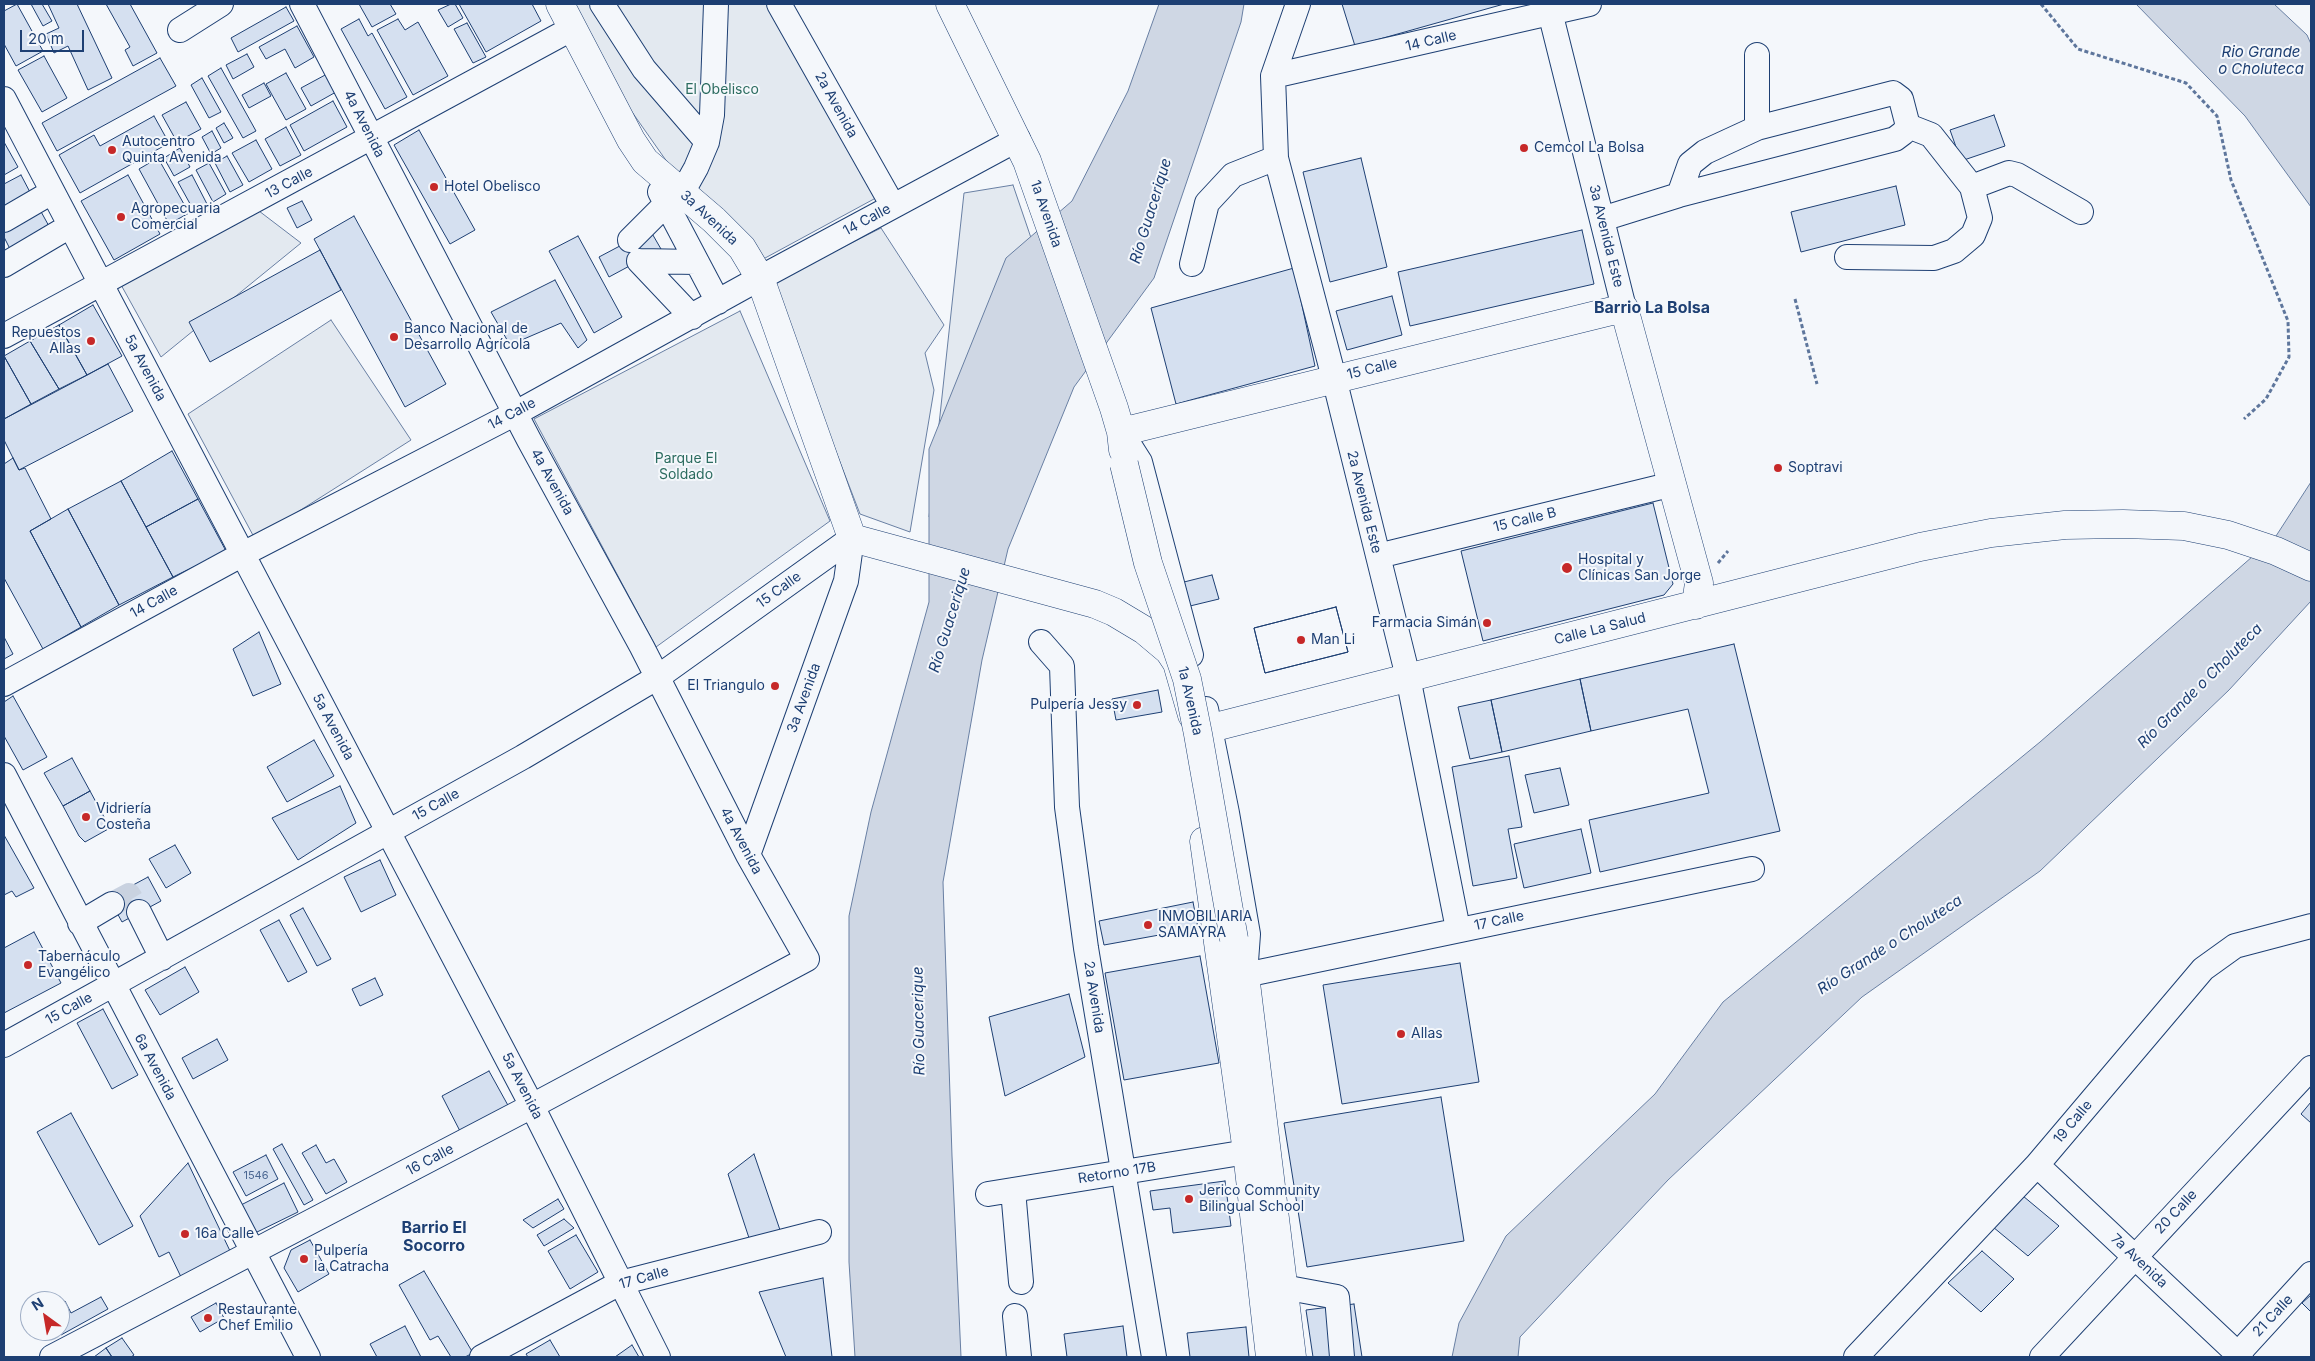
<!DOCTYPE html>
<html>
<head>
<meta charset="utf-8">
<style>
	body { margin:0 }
	#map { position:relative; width:2315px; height:1361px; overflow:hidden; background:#f4f7fb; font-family:Inter,sans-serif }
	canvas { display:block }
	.frame { position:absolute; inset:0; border:5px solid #1d3f73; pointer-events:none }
	.north { position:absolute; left:20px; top:1291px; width:50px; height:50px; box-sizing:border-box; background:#f4f7fb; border:1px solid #9eadc5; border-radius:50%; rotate:328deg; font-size:14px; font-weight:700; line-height:20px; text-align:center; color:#1d3f73 }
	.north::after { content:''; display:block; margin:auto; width:18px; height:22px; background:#c62828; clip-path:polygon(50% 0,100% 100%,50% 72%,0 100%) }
	.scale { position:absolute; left:20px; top:30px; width:64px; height:22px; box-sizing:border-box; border:2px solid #1d3f73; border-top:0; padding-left:6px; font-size:15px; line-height:18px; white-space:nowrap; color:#1d3f73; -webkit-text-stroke:4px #f4f7fb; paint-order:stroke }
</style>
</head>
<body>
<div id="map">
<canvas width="2315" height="1361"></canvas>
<div class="frame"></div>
<div class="north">N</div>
<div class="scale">20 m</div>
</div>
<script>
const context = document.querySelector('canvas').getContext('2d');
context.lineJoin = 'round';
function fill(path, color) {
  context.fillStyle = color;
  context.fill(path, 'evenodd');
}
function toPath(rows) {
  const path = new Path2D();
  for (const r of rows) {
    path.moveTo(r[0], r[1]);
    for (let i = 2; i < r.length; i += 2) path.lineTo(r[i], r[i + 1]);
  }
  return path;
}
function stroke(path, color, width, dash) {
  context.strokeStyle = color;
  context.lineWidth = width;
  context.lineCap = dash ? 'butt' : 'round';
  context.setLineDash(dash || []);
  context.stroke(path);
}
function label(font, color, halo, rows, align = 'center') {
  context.font = font + ' Inter,sans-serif';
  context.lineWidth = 4;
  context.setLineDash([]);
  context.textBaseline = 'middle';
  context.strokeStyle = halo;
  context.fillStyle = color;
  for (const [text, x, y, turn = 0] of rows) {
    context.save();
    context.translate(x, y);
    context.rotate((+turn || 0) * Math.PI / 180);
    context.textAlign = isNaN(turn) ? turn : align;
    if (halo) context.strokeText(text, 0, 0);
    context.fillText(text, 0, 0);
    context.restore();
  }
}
const green = toPath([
	[562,4,770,4,885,193,743,270,573,28,562,4],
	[1013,185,1044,276,959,497,929,517,964,193,1013,185],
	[259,211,301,243,161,357,120,283,259,211],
	[881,228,944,325,925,353,934,390,910,532,860,514,771,283,881,228],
	[740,311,830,521,656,647,534,419,740,311],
	[331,320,411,440,255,539,188,414,331,320]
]);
const water = toPath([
	[1159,4,1244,4,1241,22,1154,278,1074,387,1008,549,982,660,943,882,952,1156,961,1357,855,1357,849,1262,849,916,871,812,929,602,929,449,1006,258,1072,201,1128,91,1159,4],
	[2136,4,2274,4,2307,35,2311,44,2311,207,2245,116,2136,4],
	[2311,482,2311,601,2229,690,2040,871,1862,997,1668,1180,1520,1337,1518,1357,1452,1357,1459,1323,1506,1236,1655,1094,1723,1002,2040,742,2276,536,2311,482]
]);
const building = toPath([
	[17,4,43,51,16,66,4,44,4,11,17,4],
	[31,4,42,4,52,21,43,26,31,4],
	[48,4,77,4,112,78,88,90,68,46,54,53,46,34,59,28,48,4],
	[106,4,130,4,157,53,133,66,125,50,130,47,106,4],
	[359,4,390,4,396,14,372,27,359,4],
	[451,4,455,4,463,18,448,27,438,10,451,4],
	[459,4,532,4,541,21,486,52,459,4],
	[1342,4,1504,4,1355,46,1342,4],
	[286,7,294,21,238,52,231,38,286,7],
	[359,19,368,36,372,33,407,97,385,109,341,29,359,19],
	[398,19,405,30,418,22,448,76,413,95,377,30,398,19],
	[467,23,486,57,473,63,454,29,467,23],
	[297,26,314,57,295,68,285,49,266,59,259,47,297,26],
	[247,54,254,67,233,79,226,65,247,54],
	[44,56,67,98,42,112,18,70,44,56],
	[160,58,176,86,57,151,42,123,160,58],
	[221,68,256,131,243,138,208,76,221,68],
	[286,73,306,109,286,120,266,84,286,73],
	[327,74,336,92,311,106,301,88,327,74],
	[202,78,221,112,209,118,191,85,202,78],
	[264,83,271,96,249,108,242,95,264,83],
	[333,101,347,127,304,151,290,125,333,101],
	[186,102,201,129,177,142,162,115,186,102],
	[1994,115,2005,146,1961,161,1950,130,1994,115],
	[154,116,169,143,80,193,59,155,94,135,100,146,154,116],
	[224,123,233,138,224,143,216,128,224,123],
	[286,127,301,155,280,166,265,139,286,127],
	[419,130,475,230,450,244,394,145,419,130],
	[212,131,221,148,211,154,202,137,212,131],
	[256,140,272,169,249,182,232,153,256,140],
	[4,142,18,167,4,175,4,142],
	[180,148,190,167,174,176,164,158,180,148],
	[227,156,243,185,230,192,215,163,227,156],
	[158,158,189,213,169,224,139,169,158,158],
	[1361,158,1387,267,1330,282,1303,172,1361,158],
	[209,163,226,194,213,202,196,170,209,163],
	[21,175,32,196,4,212,4,184,21,175],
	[128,175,160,234,114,260,81,201,128,175],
	[192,175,207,204,194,211,178,182,192,175],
	[1896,186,1905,225,1801,252,1791,212,1896,186],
	[302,201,312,220,297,228,287,208,302,201],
	[39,208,50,228,10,249,4,237,4,227,39,208],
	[354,216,446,384,405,407,314,239,354,216],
	[650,230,661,249,609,277,599,257,650,230],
	[1582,230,1594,284,1410,326,1398,272,1582,230],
	[578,236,622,317,594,333,549,251,578,236],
	[320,250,341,290,210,362,189,322,320,250],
	[1294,268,1315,366,1176,404,1151,308,1294,268],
	[555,280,587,340,578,348,561,323,510,345,491,312,555,280],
	[1392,296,1402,335,1347,350,1336,311,1392,296],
	[93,305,122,356,87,375,59,325,93,305],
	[59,325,87,375,59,389,30,341,59,325],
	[30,341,59,389,31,404,4,356,30,341],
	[4,356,31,404,4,419,4,356],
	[108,364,133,411,19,470,4,440,4,419,108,364],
	[172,451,198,499,146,527,121,481,172,451],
	[13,458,19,470,25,468,51,519,30,531,81,627,43,649,4,578,4,464,13,458],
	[121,481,173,577,119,605,68,509,121,481],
	[198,499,226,551,173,577,146,527,198,499],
	[1653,503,1673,584,1664,595,1483,641,1461,551,1653,503],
	[68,509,119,605,81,627,30,531,68,509],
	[1212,575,1219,599,1190,606,1184,582,1212,575],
	[1336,607,1348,652,1265,673,1254,628,1336,607],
	[1336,607,1348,652,1265,673,1254,628,1336,607],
	[259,632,281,684,253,696,233,649,259,632],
	[4,637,13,654,4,659,4,637],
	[1734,644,1780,831,1600,872,1589,820,1709,793,1688,709,1591,731,1580,679,1734,644],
	[1580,679,1591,731,1502,752,1491,700,1580,679],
	[1158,690,1162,712,1116,720,1112,699,1158,690],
	[13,696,47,757,23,770,4,736,4,702,13,696],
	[1491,700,1502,752,1470,759,1458,707,1491,700],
	[314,740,334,776,287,802,267,767,314,740],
	[1509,756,1522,827,1508,829,1517,878,1473,886,1452,767,1509,756],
	[72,758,90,791,63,806,44,773,72,758],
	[1560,768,1569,805,1534,813,1525,775,1560,768],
	[340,786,356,823,298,860,272,818,340,786],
	[90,791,110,828,85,842,79,836,63,806,90,791],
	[1581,829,1591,873,1524,888,1514,844,1581,829],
	[4,835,34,888,16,897,12,891,4,895,4,835],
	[175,845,191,873,166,888,149,859,175,845],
	[380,860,396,895,361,912,344,877,380,860],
	[148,877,161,901,122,922,109,898,148,877],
	[1193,902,1198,928,1104,945,1099,921,1193,902],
	[303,908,331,959,317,966,290,915,303,908],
	[279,920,307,972,288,982,260,930,279,920],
	[34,932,61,983,4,1013,4,948,34,932],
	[1200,956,1219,1063,1124,1080,1105,973,1200,956],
	[1460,963,1479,1082,1342,1104,1323,985,1460,963],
	[185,967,199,992,160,1015,145,990,185,967],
	[375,978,383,995,360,1006,352,989,375,978],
	[1069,994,1085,1057,1005,1096,989,1017,1069,994],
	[103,1009,138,1075,112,1089,77,1023,103,1009],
	[217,1039,228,1060,193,1079,182,1058,217,1039],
	[489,1071,510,1109,462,1135,442,1096,489,1071],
	[1441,1097,1464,1241,1307,1267,1284,1123,1441,1097],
	[2311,1102,2311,1123,2301,1114,2311,1102],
	[71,1113,133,1226,99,1245,37,1132,71,1113],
	[282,1144,313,1200,304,1205,273,1149,282,1144],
	[316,1145,326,1163,334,1159,347,1182,326,1194,302,1153,316,1145],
	[754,1154,780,1230,750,1241,728,1174,754,1154],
	[266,1155,278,1179,246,1196,233,1172,266,1155],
	[188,1163,231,1253,181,1277,169,1252,159,1257,140,1216,188,1163],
	[1225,1181,1231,1226,1173,1233,1170,1208,1153,1210,1150,1191,1225,1181],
	[284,1183,298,1212,255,1233,241,1205,284,1183],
	[2023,1196,2059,1226,2028,1256,1993,1227,2023,1196],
	[558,1199,564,1209,533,1228,523,1220,558,1199],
	[564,1219,574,1228,544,1246,537,1235,564,1219],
	[576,1235,598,1272,570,1289,548,1251,576,1235],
	[310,1240,329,1274,298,1292,284,1268,291,1250,310,1240],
	[1982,1251,2014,1279,1981,1312,1948,1283,1982,1251],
	[424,1271,473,1353,465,1357,451,1357,438,1336,430,1340,399,1285,424,1271],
	[823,1278,832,1357,786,1357,759,1292,823,1278],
	[2311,1295,2311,1312,2302,1303,2311,1295],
	[101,1297,108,1309,61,1335,59,1331,60,1304,65,1301,71,1313,101,1297],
	[216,1303,224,1318,200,1332,191,1317,216,1303],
	[1354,1304,1362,1357,1313,1357,1306,1310,1354,1304],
	[405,1326,421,1357,377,1357,370,1344,405,1326],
	[1123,1326,1127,1357,1067,1357,1064,1334,1123,1326],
	[1246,1327,1249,1357,1190,1357,1187,1333,1246,1327],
	[122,1338,134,1355,131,1357,112,1357,106,1348,122,1338],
	[550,1340,560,1357,528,1357,526,1354,550,1340],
	[632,1345,639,1357,615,1357,632,1345],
	[106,1348,112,1357,94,1357,106,1348]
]);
const minorTunnel = toPath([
	[112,904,129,895,139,912]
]);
const path = toPath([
	[2041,4,2078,49,2186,83,2217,116,2231,180,2288,321,2289,357,2266,399,2244,419],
	[1795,299,1817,384],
	[1718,563,1728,551]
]);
const minor = toPath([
	[602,4,644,69,707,142],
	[779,4,893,206],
	[1298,4,1273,76,1276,158,1334,378,1408,677,1458,929],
	[1548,4,1624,308],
	[180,30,221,4],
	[1757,55,1757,128],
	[1273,76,1589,4],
	[4,99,532,1106,658,1357],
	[1972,187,2009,173,2017,175,2081,212],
	[660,192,718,302],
	[1602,219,1679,195,1895,139,1903,133,1908,126,1901,99,1893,93,1757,128,1705,152,1690,164,1679,195],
	[4,220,52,192],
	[630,240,666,204,682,193,696,168,707,142,712,115,716,4],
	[1847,257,1934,258,1954,251,1973,235,1980,218,1972,187,1931,135,1908,126],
	[639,261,692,317],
	[639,261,696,262],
	[1192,264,1207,203,1233,175,1276,158],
	[4,265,70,226],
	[4,336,573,28],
	[1121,432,1140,462,1191,655],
	[1378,556,1673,484],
	[1041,642,1062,666,1067,807,1086,948,1154,1357],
	[4,684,243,554,516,413,760,278,1018,139],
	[1206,709,1227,813,1248,934,1245,975,1752,869],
	[4,775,308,1357],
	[748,855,846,581,852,538],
	[139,912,162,958],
	[80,923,112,904],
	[4,1045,523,757,658,677,852,538],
	[2037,1165,2241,1357],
	[1013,1190,1021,1282],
	[988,1194,1247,1152],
	[1283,1287,1337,1297,1342,1357],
	[1015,1316,1019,1357],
	[52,1357,532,1106,807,959,748,855,642,647,529,440,302,4],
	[482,1357,620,1283,819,1232],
	[1856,1357,2037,1165,2203,969,2235,946,2311,926],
	[2042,1357,2311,1068],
	[2235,1357,2311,1274]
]);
const major = toPath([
	[560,4,631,140,645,161,714,220,742,248,760,278,852,538,1095,604,1114,612,1144,630,1169,651,1177,663,1192,715,1198,723,1211,728,1920,547,1991,533,2065,525,2123,524,2184,526,2228,535,2276,551,2311,567],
	[950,4,1027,161,1114,408,1121,432,1123,450],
	[1121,432,1624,308,1699,583,1696,605],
	[1204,841,1247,1152,1270,1357],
	[1234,939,1245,975,1292,1357]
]);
const majorBridge = toPath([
	[1124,464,1148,563,1187,679,1198,734,1234,939]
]);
const markers = [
	[1524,148,5,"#c62828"],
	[112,150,5,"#c62828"],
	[434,187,5,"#c62828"],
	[121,217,5,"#c62828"],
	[394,337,5,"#c62828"],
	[91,341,5,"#c62828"],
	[1778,468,5,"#c62828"],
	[1567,568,6,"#c62828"],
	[1487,623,5,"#c62828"],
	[1301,640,5,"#c62828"],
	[775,686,5,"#c62828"],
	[1137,705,5,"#c62828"],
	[86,817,5,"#c62828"],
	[1148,925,5,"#c62828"],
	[28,965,5,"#c62828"],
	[1401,1034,5,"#c62828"],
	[1189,1199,5,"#c62828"],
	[185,1234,5,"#c62828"],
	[304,1259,5,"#c62828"],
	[208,1318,5,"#c62828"]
];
const numberNames = [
	["1546",256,1176]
];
const streetNames = [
	["14 Calle",1431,41,-13],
	["2a Avenida",836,105,61],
	["4a Avenida",364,124,63],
	["13 Calle",289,183,-28],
	["1a Avenida",1046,214,71],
	["3a Avenida",709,218,43],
	["14 Calle",867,220,-28],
	["3a Avenida Este",1606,236,76],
	["5a Avenida",145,368,62],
	["15 Calle",1372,369,-14],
	["14 Calle",512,414,-28],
	["4a Avenida",552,482,61],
	["2a Avenida Este",1364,502,76],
	["15 Calle B",1525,520,-14],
	["15 Calle",779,590,-36],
	["14 Calle",154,602,-29],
	["Calle La Salud",1600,629,-14],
	["3a Avenida",804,698,-70],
	["1a Avenida",1190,701,77],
	["5a Avenida",333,727,62],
	["15 Calle",436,805,-29],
	["4a Avenida",741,841,62],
	["17 Calle",1499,921,-12],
	["2a Avenida",1094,997,81],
	["15 Calle",69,1009,-29],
	["6a Avenida",155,1067,62],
	["5a Avenida",522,1086,63],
	["19 Calle",2073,1122,-50],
	["16 Calle",430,1160,-28],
	["Retorno 17B",1117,1173,-9],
	["20 Calle",2176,1212,-47],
	["7a Avenida",2139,1261,43],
	["17 Calle",644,1278,-16],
	["21 Calle",2273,1316,-47]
];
const parkNames = [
	["El Obelisco",722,90],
	["Parque El",686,459],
	["Soldado",686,475]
];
const poiNames = [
	["Autocentro",122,142],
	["Quinta Avenida",122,158],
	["Cemcol La Bolsa",1534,148],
	["Hotel Obelisco",444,187],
	["Agropecuaria",131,209],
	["Comercial",131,225],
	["Banco Nacional de",404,329],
	["Desarrollo Agrícola",404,345],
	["Repuestos",81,333,"right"],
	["Allas",81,349,"right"],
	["Soptravi",1788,468],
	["Hospital y",1578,560],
	["Clínicas San Jorge",1578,576],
	["Farmacia Simán",1477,623,"right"],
	["Man Li",1311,640],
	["El Triangulo",765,686,"right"],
	["Pulpería Jessy",1127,705,"right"],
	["Vidriería",96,809],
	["Costeña",96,825],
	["INMOBILIARIA",1158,917],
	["SAMAYRA",1158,933],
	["Tabernáculo",38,957],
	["Evangélico",38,973],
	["Allas",1411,1034],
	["Jerico Community",1199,1191],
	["Bilingual School",1199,1207],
	["16a Calle",195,1234],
	["Pulpería",314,1251],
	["la Catracha",314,1267],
	["Restaurante",218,1310],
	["Chef Emilio",218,1326]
];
const waterNames = [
	["Rio Grande",2261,52],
	["o Choluteca",2261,69],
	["Río Guacerique",1151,211,-73],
	["Río Guacerique",950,620,-73],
	["Río Grande o Choluteca",2200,686,-45],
	["Río Grande o Choluteca",1890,945,-33],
	["Río Guacerique",919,1021,-91]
];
const quarterNames = [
	["Barrio La Bolsa",1652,308],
	["Barrio El",434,1228],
	["Socorro",434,1246]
];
fill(green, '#e3e9f0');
stroke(green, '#687fa3', 1);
fill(water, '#cfd7e4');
stroke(water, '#687fa3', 1);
fill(building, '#d5e0f0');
stroke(building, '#1d3f73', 1);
stroke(minorTunnel, '#c9d2e0', 24, [24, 12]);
stroke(minor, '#1d3f73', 26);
stroke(major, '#1d3f73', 29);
stroke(path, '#5e769c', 3, [4, 2.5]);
stroke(minor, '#f4f7fb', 24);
stroke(major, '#f4f7fb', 28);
stroke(majorBridge, '#1d3f73', 29, []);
stroke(majorBridge, '#f4f7fb', 28);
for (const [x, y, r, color] of markers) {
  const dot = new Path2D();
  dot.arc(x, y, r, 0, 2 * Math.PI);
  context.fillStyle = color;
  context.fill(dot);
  stroke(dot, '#f4f7fb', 2);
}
label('11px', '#4b6792', null, numberNames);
label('14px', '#1d3f73', '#f4f7fb', streetNames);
label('14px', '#2c6c60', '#f4f7fb', parkNames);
label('14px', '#1d3f73', '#f4f7fb', poiNames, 'left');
label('italic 15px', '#1d3f73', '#f4f7fb', waterNames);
label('bold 16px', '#1d3f73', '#f4f7fb', quarterNames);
</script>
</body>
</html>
